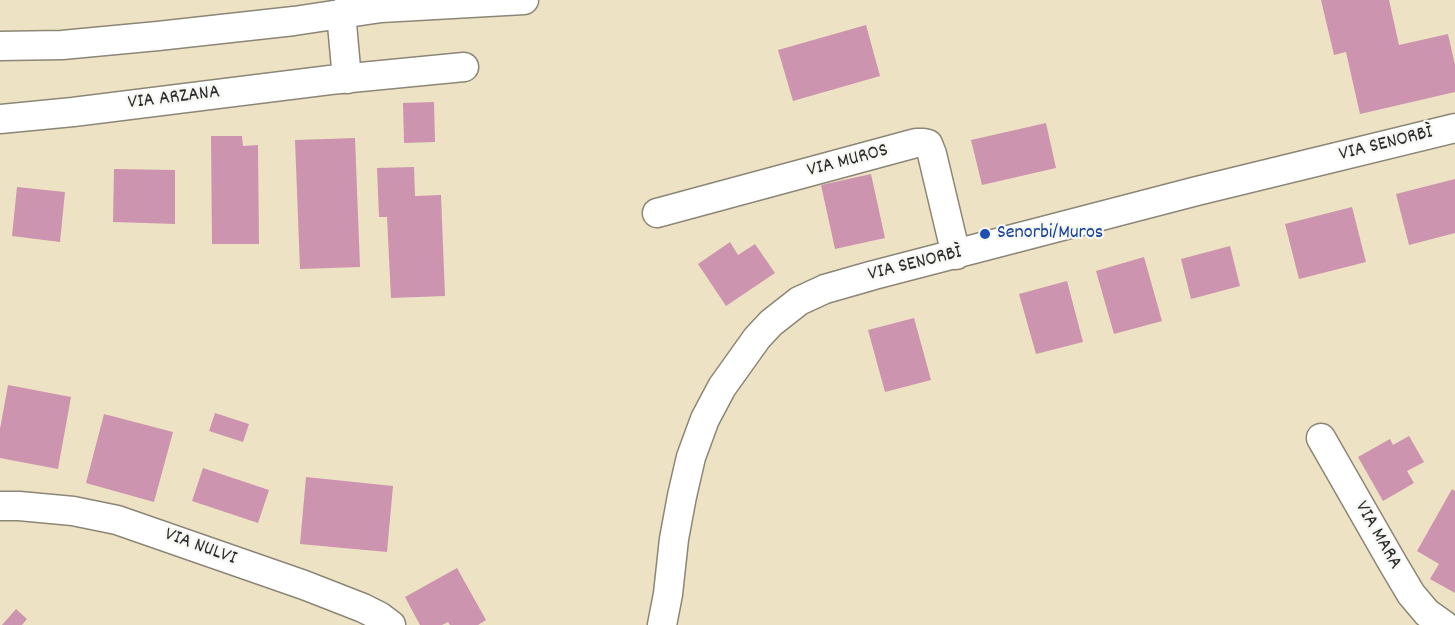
<!DOCTYPE html>
<html>
<head>
<meta charset="utf-8">
<style>
	body { margin:0 }
	canvas { display:block; background:#ede2c3 }
</style>
</head>
<body>
<canvas width="1455" height="625"></canvas>
<script>
const context = document.querySelector('canvas').getContext('2d');
context.lineJoin = 'round';
function fill(path, color) {
  context.fillStyle = color;
  context.fill(path, 'evenodd');
}
function toPath(rows) {
  const path = new Path2D();
  for (const r of rows) {
    path.moveTo(r[0], r[1]);
    for (let i = 2; i < r.length; i += 2) path.lineTo(r[i], r[i + 1]);
  }
  return path;
}
function stroke(path, color, width, dash) {
  context.strokeStyle = color;
  context.lineWidth = width;
  context.lineCap = dash ? 'butt' : 'round';
  context.setLineDash(dash || []);
  context.stroke(path);
}
function label(font, color, halo, rows, align = 'center') {
  context.font = font + ' Dekko,sans-serif';
  context.lineWidth = 4.5;
  context.setLineDash([]);
  context.textBaseline = 'middle';
  context.strokeStyle = halo;
  context.fillStyle = color;
  for (const [text, x, y, turn = 0] of rows) {
    context.save();
    context.translate(x, y);
    context.rotate((+turn || 0) * Math.PI / 180);
    context.textAlign = isNaN(turn) ? turn : align;
    if (halo) context.strokeText(text, 0, 0);
    context.fillText(text, 0, 0);
    context.restore();
  }
}
const building = toPath([
	[1321,0,1389,0,1399,45,1448,34,1455,65,1455,92,1360,114,1346,52,1334,55],
	[866,25,880,76,793,101,778,50],
	[434,102,435,142,404,143,403,103],
	[1046,123,1056,168,982,185,971,140],
	[211,136,242,136,243,146,258,145,259,244,212,244],
	[355,138,360,267,300,269,295,140],
	[414,167,415,196,441,195,445,296,391,298,387,217,379,217,377,168],
	[114,169,175,170,175,224,113,222],
	[871,174,885,238,835,249,821,185],
	[1455,179,1455,233,1409,245,1396,194],
	[17,187,65,192,60,242,12,236],
	[1352,207,1366,262,1299,279,1285,224],
	[730,242,738,255,755,244,775,273,726,306,698,264],
	[1230,246,1240,286,1191,299,1181,259],
	[1144,257,1162,321,1114,334,1096,271],
	[1067,281,1083,342,1036,354,1019,294],
	[914,318,931,380,885,392,868,330],
	[8,385,71,397,58,469,0,458,0,429],
	[215,413,249,424,243,442,209,431],
	[104,414,173,432,154,502,86,483],
	[1409,436,1424,462,1407,471,1414,483,1383,501,1358,457,1390,439,1393,445],
	[203,468,269,490,258,523,192,501],
	[306,477,393,486,387,552,300,544],
	[1452,489,1455,491,1455,593,1430,579,1439,564,1417,551],
	[457,568,486,620,478,625,450,625,448,622,442,625,420,625,405,597],
	[16,609,27,619,22,625,2,625]
]);
const minor = toPath([
	[341,13,347,79],
	[0,46,62,45,158,36,294,21,381,8,524,0],
	[0,119,73,112,330,80,464,67],
	[657,213,916,143,924,143,928,144,932,154,956,255],
	[1321,438,1392,562,1411,594,1427,613,1444,625],
	[0,506,19,506,73,511,117,520,304,585,363,608,379,616,391,625],
	[662,625,668,594,674,539,682,496,691,457,705,419,722,387,757,338,771,323,799,301,825,289,874,275,1197,191,1455,128]
]);
const markers = [
	[985,234,6,"#1a4fb4"]
];
const streetNames = [
	["VIA ARZANA",174,99,-7],
	["VIA SENORBÌ",1386,145,-14],
	["VIA MUROS",848,162,-15],
	["VIA SENORBÌ",915,265,-14],
	["VIA MARA",1377,536,60],
	["VIA NULVI",200,548,20]
];
const transitNames = [
	["Senorbi/Muros",997,234]
];
fill(building, '#cd94af');
stroke(minor, '#8c8677', 31);
stroke(minor, '#fff', 28);
for (const [x, y, r, color] of markers) {
  const dot = new Path2D();
  dot.arc(x, y, r, 0, 2 * Math.PI);
  context.fillStyle = color;
  context.fill(dot);
  stroke(dot, '#f6f6f2', 2);
}
label('20px', '#2b2b2b', '#f6f6f2', streetNames);
label('20px', '#164399', '#f6f6f2', transitNames, 'left');
</script>
</body>
</html>
